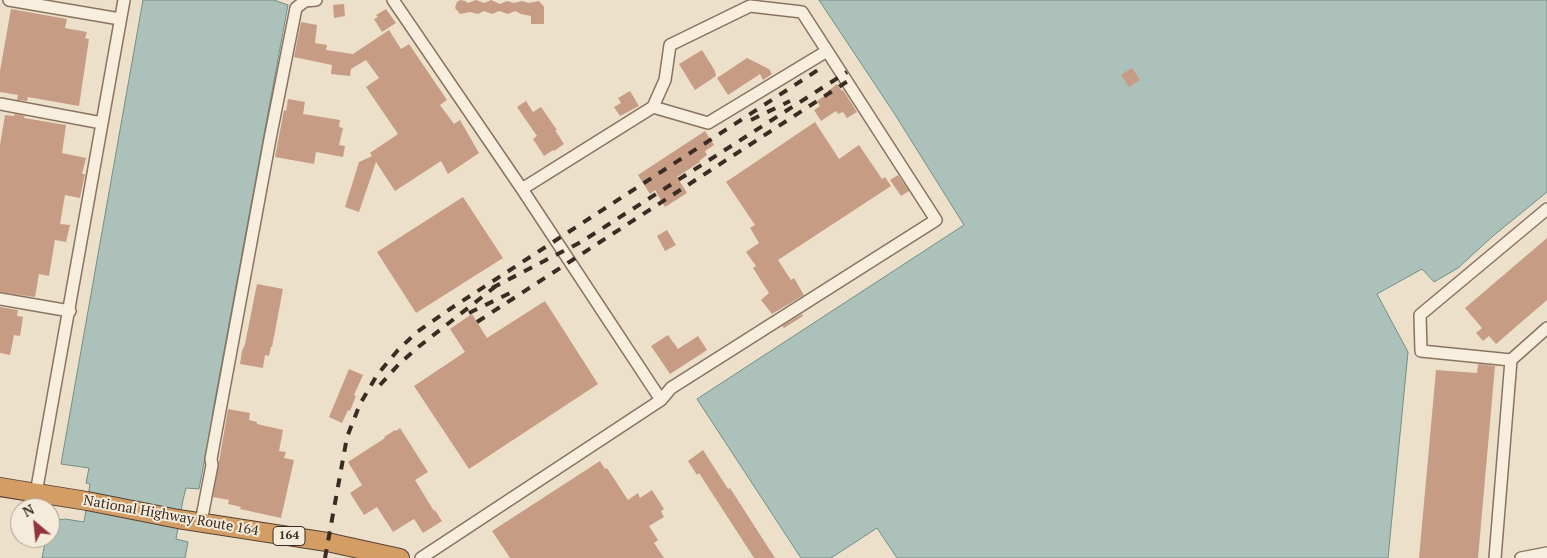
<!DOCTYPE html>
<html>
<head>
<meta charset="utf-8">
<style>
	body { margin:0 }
	#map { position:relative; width:1547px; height:558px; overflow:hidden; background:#ece0cb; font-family:"PT Serif",serif }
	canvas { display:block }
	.north { position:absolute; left:10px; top:498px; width:50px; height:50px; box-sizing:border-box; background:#f4ebda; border:1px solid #aa9f90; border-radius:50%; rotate:332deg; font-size:14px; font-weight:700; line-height:20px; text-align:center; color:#3a2c22 }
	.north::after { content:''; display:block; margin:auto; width:18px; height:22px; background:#93343a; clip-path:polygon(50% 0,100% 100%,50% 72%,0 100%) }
</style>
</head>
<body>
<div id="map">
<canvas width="1547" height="558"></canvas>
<div class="north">N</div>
</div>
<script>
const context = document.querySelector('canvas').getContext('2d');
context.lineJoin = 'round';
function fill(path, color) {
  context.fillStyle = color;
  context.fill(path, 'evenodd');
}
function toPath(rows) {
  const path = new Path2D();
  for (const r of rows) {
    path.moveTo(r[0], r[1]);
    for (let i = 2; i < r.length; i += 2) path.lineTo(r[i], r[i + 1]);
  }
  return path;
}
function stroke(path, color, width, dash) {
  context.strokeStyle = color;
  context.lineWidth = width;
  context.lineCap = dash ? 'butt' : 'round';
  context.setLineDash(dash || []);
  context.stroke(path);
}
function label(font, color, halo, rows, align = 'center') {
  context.font = font + ' "PT Serif",serif';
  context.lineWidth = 4;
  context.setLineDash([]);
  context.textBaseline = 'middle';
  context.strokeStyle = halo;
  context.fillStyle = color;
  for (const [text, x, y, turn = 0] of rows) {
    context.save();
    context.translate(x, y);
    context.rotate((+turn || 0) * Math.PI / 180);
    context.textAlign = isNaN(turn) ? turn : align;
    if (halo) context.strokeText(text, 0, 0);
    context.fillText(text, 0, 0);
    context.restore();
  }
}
const water = toPath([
	[143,0,274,0,288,5,212,416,215,417,214,421,212,421,199,489,186,488,183,500,176,539,188,542,185,558,42,558,46,538,50,538,50,521,65,519,84,522,90,484,86,483,89,468,61,464,143,0],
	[819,0,1547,0,1547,192,1493,236,1458,268,1434,282,1422,269,1377,294,1408,352,1388,558,897,558,877,528,831,558,801,558,697,399,964,225,894,113,819,0]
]);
const building = toPath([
	[460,0,465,1,468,3,476,0,484,3,491,0,500,4,507,1,514,3,522,1,529,3,539,1,544,7,544,24,531,24,531,16,521,14,515,11,508,14,499,11,492,14,484,11,478,14,470,12,460,14,455,8,457,2],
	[344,4,345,16,334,18,333,5],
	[11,9,67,19,65,28,87,32,85,38,89,39,79,106,28,97,27,101,17,100,18,95,0,92,0,71],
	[386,9,396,23,382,32,374,19,378,17,376,15],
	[301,22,317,25,315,43,327,45,326,50,353,54,389,30,401,49,409,44,447,100,440,105,454,124,460,120,479,153,448,174,441,161,395,191,376,162,359,212,345,207,359,162,372,156,370,153,398,134,366,87,379,78,366,60,351,69,350,76,331,74,332,65,294,57],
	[702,50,715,71,716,76,695,90,679,64],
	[747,58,769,69,772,74,763,80,760,74,728,95,717,78],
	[1132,68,1140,80,1129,87,1121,75],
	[837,84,842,91,843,90,857,112,847,118,843,112,838,114,836,111,821,121,814,110,820,106,817,101,829,93,828,91],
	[630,91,639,106,620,116,614,107,621,103,618,98],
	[288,99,305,102,303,114,340,120,339,127,343,128,339,145,345,146,343,157,316,152,314,164,275,157,284,110,286,111],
	[526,101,533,112,541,107,557,130,555,130,564,144,554,151,553,150,544,156,533,139,537,136,517,107],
	[15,114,25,116,24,118,66,125,62,153,86,158,82,174,85,174,80,198,65,195,60,224,70,225,66,242,55,240,49,276,39,274,35,297,0,292,0,145,5,115,14,116],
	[815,122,839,159,859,145,882,179,885,177,891,186,778,260,791,280,794,278,804,295,772,314,761,300,769,293,753,268,756,266,746,252,759,243,750,228,755,225,726,182],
	[705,131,714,145,705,151,707,155,699,161,700,162,677,177,687,193,665,207,655,190,650,194,638,175],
	[898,175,909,191,901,196,890,180],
	[463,197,503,258,416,313,377,252],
	[667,230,676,245,665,251,657,236],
	[1547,238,1547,300,1496,344,1489,336,1483,341,1476,333,1482,328,1465,308],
	[257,284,283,289,272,347,271,347,269,356,265,355,263,368,240,364,242,351,245,344],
	[545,301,598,384,469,469,414,386,465,352,450,329,472,314,487,338],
	[0,307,18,310,17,316,23,317,20,336,14,335,10,355,0,353],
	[802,314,803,316,784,328,782,326],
	[668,335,678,349,698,336,707,350,670,374,651,346],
	[1478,364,1495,366,1478,558,1419,558,1436,370,1477,373],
	[349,369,363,375,354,395,356,396,350,411,348,410,342,423,329,417],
	[228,409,250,413,249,420,257,422,257,424,283,430,279,451,286,452,284,458,294,460,281,518,240,509,241,507,228,504,229,500,213,497],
	[400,428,428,472,415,480,434,511,435,510,442,521,423,533,414,519,393,532,377,507,364,515,350,493,362,485,348,462,385,438,384,437,395,430,396,431],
	[703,450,728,489,730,488,775,558,754,558,699,473,697,475,688,461],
	[600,461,605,469,607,468,628,500,638,493,640,498,652,490,664,509,661,511,664,517,649,526,658,540,654,543,664,558,510,558,492,531]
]);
const minor = toPath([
	[9,0,120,19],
	[393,0,522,189,661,400,421,558],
	[0,104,102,123],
	[653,107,708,123,827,51],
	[522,189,653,107,665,80,670,45,750,6,802,12,936,220,671,388,661,400],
	[0,299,70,311],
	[1511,360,1421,351,1420,315,1547,209],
	[36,493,124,0],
	[201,522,212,465,211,459,270,139,296,8,305,1,316,0],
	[1495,558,1511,360,1547,328],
	[1521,558,1547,553]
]);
const highway = toPath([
	[0,487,87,501,178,519,327,542,400,558]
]);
const rail = toPath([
	[751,120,790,101],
	[492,288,581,242,847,72],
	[469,313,510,293],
	[477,322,851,79],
	[380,385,399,364,417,348,496,286],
	[325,558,347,437,360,404,377,375,398,350,417,332,450,309,824,66]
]);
const shields = [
	[289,536,32]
];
const shieldNames = [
	["164",289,536]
];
const streetNames = [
	["National Highway Route 164",171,516,10]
];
fill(water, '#abc1b9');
stroke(water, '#728f86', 1);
fill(building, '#c79c84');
stroke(minor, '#887360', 14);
stroke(highway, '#564233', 20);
stroke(minor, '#f7eede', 11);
stroke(highway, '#d39d63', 18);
stroke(rail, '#3a2c22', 4, [9, 9]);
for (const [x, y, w] of shields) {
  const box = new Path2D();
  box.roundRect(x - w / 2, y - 9.5, w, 19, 4);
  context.fillStyle = '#f4ebda';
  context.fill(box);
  stroke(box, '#3a2c22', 1);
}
label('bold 12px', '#3a2c22', null, shieldNames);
label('14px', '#3a2c22', '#f4ebda', streetNames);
</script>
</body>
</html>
